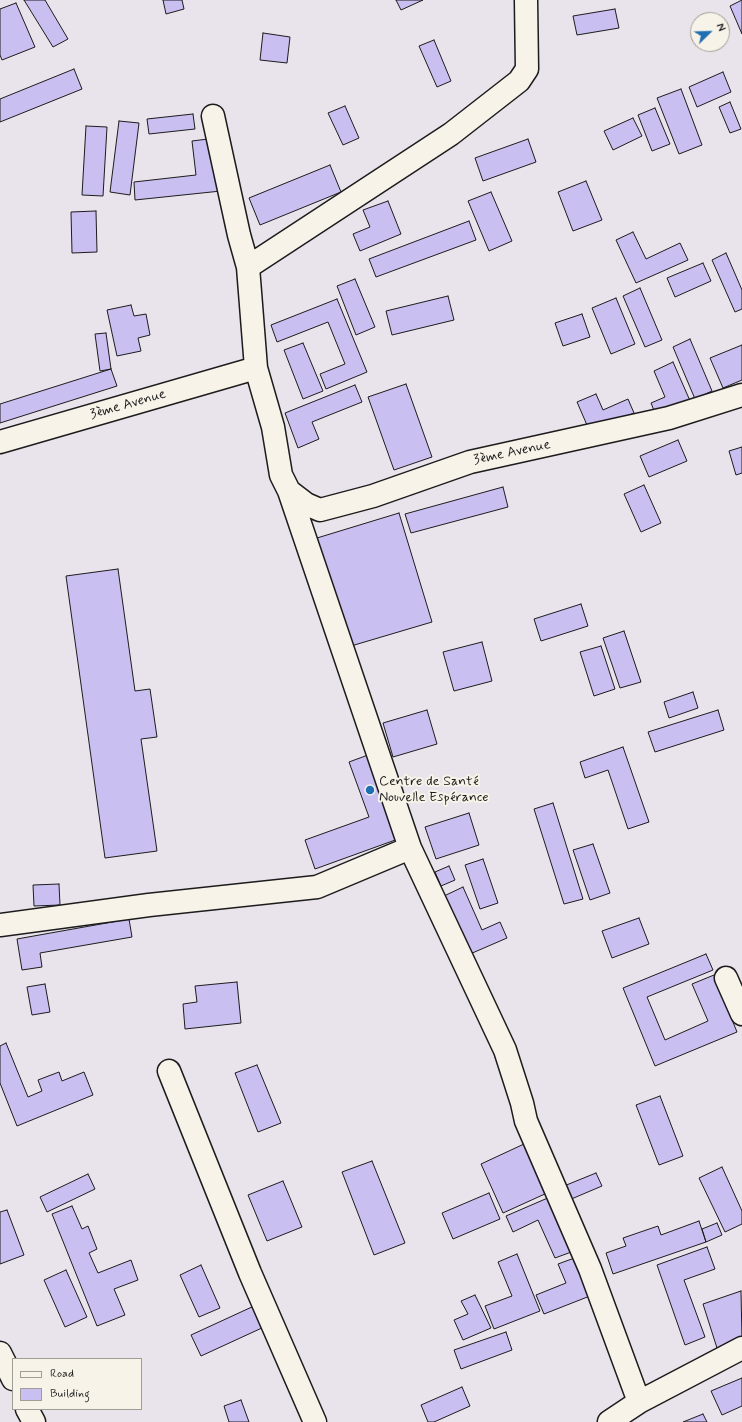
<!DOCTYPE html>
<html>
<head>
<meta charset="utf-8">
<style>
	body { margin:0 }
	#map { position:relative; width:742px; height:1422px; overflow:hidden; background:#e9e3eb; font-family:Mynerve,sans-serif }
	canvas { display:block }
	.legend { position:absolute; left:12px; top:1358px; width:130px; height:52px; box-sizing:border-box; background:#f7f3e8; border:1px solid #9f9d96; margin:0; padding:5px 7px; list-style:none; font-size:12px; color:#1c1c1c }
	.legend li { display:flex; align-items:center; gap:8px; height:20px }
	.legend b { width:20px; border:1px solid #9f9d96 }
	.north { position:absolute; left:690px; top:12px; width:40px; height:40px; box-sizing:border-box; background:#f7f3e8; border:1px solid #9f9d96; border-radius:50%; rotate:67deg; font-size:11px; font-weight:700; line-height:16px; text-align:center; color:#1c1c1c }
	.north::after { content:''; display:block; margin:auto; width:14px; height:18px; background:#1f6fb2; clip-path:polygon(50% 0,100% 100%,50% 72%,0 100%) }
</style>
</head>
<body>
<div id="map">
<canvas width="742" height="1422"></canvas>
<ul class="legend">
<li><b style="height:5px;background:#f7f3e8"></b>Road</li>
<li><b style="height:11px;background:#c9bff1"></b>Building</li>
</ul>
<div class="north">N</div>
</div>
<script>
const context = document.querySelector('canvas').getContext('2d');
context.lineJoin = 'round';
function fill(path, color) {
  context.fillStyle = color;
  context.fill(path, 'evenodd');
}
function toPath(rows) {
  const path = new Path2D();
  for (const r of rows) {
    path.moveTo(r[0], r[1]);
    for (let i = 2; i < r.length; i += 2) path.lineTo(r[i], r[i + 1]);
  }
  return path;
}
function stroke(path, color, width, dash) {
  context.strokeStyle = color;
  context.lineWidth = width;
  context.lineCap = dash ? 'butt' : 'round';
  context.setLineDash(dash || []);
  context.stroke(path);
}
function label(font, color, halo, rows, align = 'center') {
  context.font = font + ' Mynerve,sans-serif';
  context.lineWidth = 4;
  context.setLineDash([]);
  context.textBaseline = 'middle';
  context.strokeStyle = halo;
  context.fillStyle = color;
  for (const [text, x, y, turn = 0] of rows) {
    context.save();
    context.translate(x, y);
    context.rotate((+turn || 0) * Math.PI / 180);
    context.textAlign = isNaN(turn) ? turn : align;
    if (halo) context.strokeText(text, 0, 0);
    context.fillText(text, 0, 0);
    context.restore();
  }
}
const building = toPath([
	[24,0,45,0,68,39,53,47,24,0],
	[163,0,182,0,184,9,166,14,163,0],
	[396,0,423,0,401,10,396,0],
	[742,0,742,34,730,6,742,0],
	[16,3,35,47,2,60,0,55,0,9,16,3],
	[615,9,619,28,577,35,573,16,615,9],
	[263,33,290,37,287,63,260,60,263,33],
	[434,40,451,81,437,87,419,46,434,40],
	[74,69,82,89,0,122,0,99,74,69],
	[723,72,731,92,697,107,689,87,723,72],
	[681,89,702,145,679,154,657,98,681,89],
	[730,102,741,129,730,133,719,107,730,102],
	[345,106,359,138,343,145,328,113,345,106],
	[655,108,670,144,652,151,638,115,655,108],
	[193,114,195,129,149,134,147,119,193,114],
	[633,118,642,136,613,150,604,131,633,118],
	[119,121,139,123,130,195,110,192,119,121],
	[86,126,107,127,103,196,82,195,86,126],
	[216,138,221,191,135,200,134,182,196,175,192,141,216,138],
	[528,139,536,162,483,181,475,158,528,139],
	[330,165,341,192,260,225,249,198,330,165],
	[586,181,602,220,573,231,558,192,586,181],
	[491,192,512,241,489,251,468,201,491,192],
	[388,201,401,234,360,251,353,234,370,227,363,210,388,201],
	[96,211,97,252,72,253,71,212,96,211],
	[469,221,476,240,376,277,369,259,469,221],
	[633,232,646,259,680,243,688,260,636,283,616,240,633,232],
	[726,253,742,290,742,309,735,312,712,260,726,253],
	[703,263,711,281,675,297,667,278,703,263],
	[355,279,375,327,356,335,337,286,355,279],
	[640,288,662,340,645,347,623,296,640,288],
	[448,296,454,320,392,335,386,311,448,296],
	[616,298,635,344,611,354,592,308,616,298],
	[337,299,367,372,326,389,320,374,345,364,328,322,277,342,271,325,337,299],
	[131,305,134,316,146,314,150,335,138,338,141,351,117,356,107,310,131,305],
	[582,314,590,337,563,346,555,323,582,314],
	[106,333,111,369,100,371,95,334,106,333],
	[690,339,712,391,695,399,673,347,690,339],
	[303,343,323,391,303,399,284,350,303,343],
	[742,345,742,380,723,388,710,358,742,345],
	[673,362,691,403,657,418,651,403,665,397,654,371,673,362],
	[111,369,117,386,0,423,0,404,111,369],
	[406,384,432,457,394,470,368,397,406,384],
	[355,385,362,402,312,422,319,439,298,448,285,413,355,385],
	[596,394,603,410,628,399,634,413,590,432,577,402,596,394],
	[678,440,687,461,649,477,640,456,678,440],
	[742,447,742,473,736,475,729,451,742,447],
	[644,485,661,523,641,532,624,494,644,485],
	[503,487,508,507,411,533,405,514,503,487],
	[399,513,432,622,351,646,317,538,399,513],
	[118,569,135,691,150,689,157,737,141,739,157,851,105,858,66,576,118,569],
	[581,604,588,626,541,641,534,619,581,604],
	[624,631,641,682,620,688,603,638,624,631],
	[482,642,492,681,454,691,443,652,482,642],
	[601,646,615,689,594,696,580,652,601,646],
	[693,692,698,708,669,718,664,702,693,692],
	[427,710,437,744,393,757,383,723,427,710],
	[718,710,724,730,655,752,648,732,718,710],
	[623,747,649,822,628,829,608,770,585,778,580,762,623,747],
	[368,755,398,839,315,869,305,840,369,817,349,762,368,755],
	[553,803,583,899,564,904,534,809,553,803],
	[469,813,479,845,436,859,425,827,469,813],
	[593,844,610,893,590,900,573,850,593,844],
	[483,859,498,903,480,909,465,865,483,859],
	[449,866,455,880,441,886,435,872,449,866],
	[59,884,60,905,34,906,33,885,59,884],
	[463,887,482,930,500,922,507,938,470,954,444,896,463,887],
	[639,918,649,944,612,958,602,931,639,918],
	[129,919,132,937,40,953,42,967,22,970,17,939,129,919],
	[706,954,713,970,647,997,665,1040,708,1021,692,984,714,975,737,1032,655,1066,623,988,706,954],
	[237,982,241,1023,185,1029,183,1004,197,1002,195,986,237,982],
	[45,984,50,1012,32,1015,27,987,45,984],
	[6,1043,28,1097,42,1091,38,1080,59,1072,62,1081,84,1072,93,1095,17,1126,0,1083,0,1046,6,1043],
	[257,1065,281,1123,258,1132,235,1073,257,1065],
	[660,1096,683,1156,659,1165,636,1105,660,1096],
	[524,1144,547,1193,503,1213,481,1164,524,1144],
	[372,1161,405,1243,374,1255,342,1172,372,1161],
	[722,1167,742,1211,742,1224,725,1232,699,1178,722,1167],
	[596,1173,602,1186,569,1200,564,1186,596,1173],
	[88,1174,95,1189,47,1212,40,1197,88,1174],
	[283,1181,302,1227,267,1241,248,1195,283,1181],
	[489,1193,500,1219,453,1239,442,1213,489,1193],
	[550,1197,574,1251,555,1258,538,1220,513,1232,506,1216,550,1197],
	[72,1206,82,1229,88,1226,97,1249,89,1253,98,1273,131,1260,138,1280,114,1289,125,1315,97,1326,52,1214,72,1206],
	[7,1210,24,1255,0,1264,0,1212,7,1210],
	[699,1221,706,1242,613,1274,606,1253,626,1246,623,1238,658,1226,661,1235,699,1221],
	[717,1223,722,1235,706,1242,702,1229,717,1223],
	[707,1247,715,1269,684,1280,705,1337,685,1345,657,1265,707,1247],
	[517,1254,540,1311,494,1329,485,1306,512,1296,498,1262,517,1254],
	[580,1256,595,1294,544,1314,536,1295,566,1283,558,1264,580,1256],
	[201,1265,220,1308,199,1317,180,1275,201,1265],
	[66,1270,87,1317,65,1327,44,1280,66,1270],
	[741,1291,742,1340,717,1348,703,1304,741,1291],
	[475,1295,491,1328,463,1340,454,1320,468,1314,461,1301,475,1295],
	[254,1306,264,1327,201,1356,191,1335,254,1306],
	[506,1332,512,1350,461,1369,454,1350,506,1332],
	[742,1378,742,1406,722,1415,711,1391,742,1378],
	[462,1387,470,1406,434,1422,428,1422,421,1405,462,1387],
	[241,1400,249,1422,229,1422,224,1406,241,1400],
	[703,1414,707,1422,683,1422,703,1414]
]);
const street = toPath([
	[213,116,239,235,248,267,256,368,273,427,281,475,289,491,410,848,505,1050,522,1103,526,1121,590,1269,639,1402],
	[248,267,451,134,519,81,527,69,526,0],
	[0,442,256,368],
	[289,491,306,504,320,510,373,496,470,462,669,418,742,395],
	[0,925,149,905,317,887,410,848],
	[726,978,742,1014],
	[169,1071,250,1273,315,1422],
	[0,1353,13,1379],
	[27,1409,34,1422],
	[609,1422,639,1402,742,1348]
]);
const markers = [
	[370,790,5,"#1f6fb2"]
];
const streetNames = [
	["3ème Avenue",128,405,-16],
	["3ème Avenue",512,453,-12]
];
const poiNames = [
	["Centre de Santé",379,782],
	["Nouvelle Espérance",379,798]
];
fill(building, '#c9bff1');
stroke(building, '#1c1c1c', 1);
stroke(street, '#1c1c1c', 25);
stroke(street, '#f7f3e8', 22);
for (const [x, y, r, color] of markers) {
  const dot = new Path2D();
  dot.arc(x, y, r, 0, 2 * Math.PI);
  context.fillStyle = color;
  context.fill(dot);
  stroke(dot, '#f7f3e8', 1.5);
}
label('14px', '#1c1c1c', '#f7f3e8', streetNames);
label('14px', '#1c1c1c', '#f7f3e8', poiNames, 'left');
</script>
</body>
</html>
